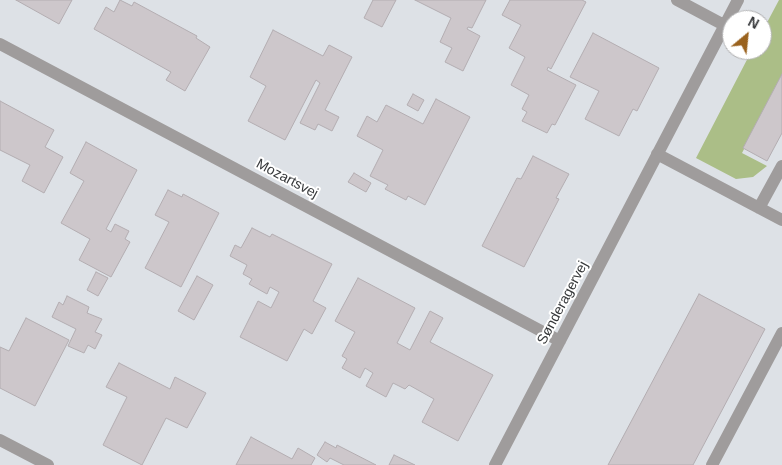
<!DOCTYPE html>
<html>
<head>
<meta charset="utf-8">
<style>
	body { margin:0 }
	#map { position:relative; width:782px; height:465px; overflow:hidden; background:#dde1e6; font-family:Helvetica,sans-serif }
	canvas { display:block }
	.north { position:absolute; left:722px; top:10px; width:50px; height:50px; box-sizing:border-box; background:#fff; border:1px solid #afafb0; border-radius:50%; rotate:28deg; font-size:14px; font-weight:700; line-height:20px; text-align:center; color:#36383a }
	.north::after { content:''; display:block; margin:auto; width:18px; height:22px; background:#9a621e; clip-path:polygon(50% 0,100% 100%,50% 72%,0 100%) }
</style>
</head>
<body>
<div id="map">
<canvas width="782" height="465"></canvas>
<div class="north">N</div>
</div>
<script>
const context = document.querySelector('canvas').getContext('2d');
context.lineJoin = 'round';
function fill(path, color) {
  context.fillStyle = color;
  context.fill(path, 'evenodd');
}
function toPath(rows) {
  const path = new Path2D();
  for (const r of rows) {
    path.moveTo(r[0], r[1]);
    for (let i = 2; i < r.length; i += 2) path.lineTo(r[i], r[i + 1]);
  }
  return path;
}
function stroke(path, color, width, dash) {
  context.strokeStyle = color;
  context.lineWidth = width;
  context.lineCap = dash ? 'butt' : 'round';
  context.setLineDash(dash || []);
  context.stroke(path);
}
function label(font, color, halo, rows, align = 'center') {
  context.font = font + ' Helvetica,sans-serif';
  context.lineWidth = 4;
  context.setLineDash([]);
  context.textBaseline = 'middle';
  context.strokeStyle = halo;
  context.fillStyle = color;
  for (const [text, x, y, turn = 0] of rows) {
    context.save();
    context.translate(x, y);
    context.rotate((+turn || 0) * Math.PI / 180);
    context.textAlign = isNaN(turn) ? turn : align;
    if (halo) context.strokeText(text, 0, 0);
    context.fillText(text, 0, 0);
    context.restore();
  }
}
const green = toPath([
	[779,0,782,0,782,75,742,153,767,166,753,177,736,179,696,158,752,50,762,50,762,32]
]);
const building = toPath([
	[16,0,72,0,59,24,16,0],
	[120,0,132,6,134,2,197,36,196,38,210,47,185,91,166,80,171,72,94,29,106,7,114,12,120,0],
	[373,0,396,0,382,27,364,18,373,0],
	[415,0,486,0,472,28,468,27,467,29,480,36,463,71,445,62,452,48,440,42,451,18,415,0],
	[510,0,582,0,586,2,551,69,548,67,547,70,576,85,555,125,552,124,547,133,522,121,527,112,522,109,529,95,511,85,525,57,509,48,521,25,502,15,510,0],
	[273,30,323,56,329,45,352,57,325,110,339,117,332,131,318,124,315,130,300,123,320,83,316,80,285,140,248,121,266,86,250,77,273,30],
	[593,33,659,68,637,111,633,109,619,136,585,119,599,91,570,77,593,33],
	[782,74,782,133,767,161,743,148,782,74],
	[413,94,424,100,418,111,407,105,413,94],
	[436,99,470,117,425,205,408,196,406,200,385,189,388,185,370,176,383,150,357,136,367,116,377,122,386,105,423,124,436,99],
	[0,101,54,130,45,147,63,157,44,193,22,181,30,165,0,150,0,101],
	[86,142,137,170,106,229,111,232,115,224,129,231,125,239,130,242,111,277,79,260,90,239,61,223,84,181,70,173,86,142],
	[533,156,569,174,556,198,559,199,524,267,482,246,517,178,521,179,533,156],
	[354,173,371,183,366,192,348,182,354,173],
	[168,190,182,197,183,194,219,213,181,287,145,268,169,222,155,215,168,190],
	[252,228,270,237,272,234,332,264,313,301,326,308,312,334,304,329,287,361,240,337,258,301,271,308,279,292,270,287,267,294,249,284,252,279,243,274,247,265,230,256,235,245,241,248,252,228],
	[96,272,108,278,98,296,87,290,96,272],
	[197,276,213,285,194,320,178,311,197,276],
	[358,278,415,308,397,343,410,350,430,311,443,318,430,342,493,375,458,441,422,422,434,399,409,385,405,389,393,383,386,397,366,386,373,373,365,368,360,378,342,368,347,359,342,356,355,332,335,321,358,278],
	[699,294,765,329,693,465,608,465,699,294],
	[67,296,89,307,87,313,102,319,95,332,102,335,95,349,88,345,84,353,68,346,76,329,52,317,59,302,63,305,67,296],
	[26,318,69,340,35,406,0,388,0,347,9,351,26,318],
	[119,363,170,389,175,377,206,393,187,428,166,418,142,465,103,445,127,397,106,387,119,363],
	[251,437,292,459,298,448,315,458,311,465,236,465,251,437],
	[325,442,336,448,337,445,376,465,344,465,330,458,327,462,317,455,325,442],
	[394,455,415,465,389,465,394,455]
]);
const street = toPath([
	[677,0,724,25],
	[0,44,560,341],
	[657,154,782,220],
	[759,208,782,166],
	[0,440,48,465],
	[495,465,738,0],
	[712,465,782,333]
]);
const streetNames = [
	["Mozartsvej",287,179,28],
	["Sønderagervej",563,303,-62]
];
fill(green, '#abbe87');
fill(building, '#cdc7cb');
stroke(building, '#b3adb1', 1);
stroke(street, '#9f9c9c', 12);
label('14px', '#36383a', '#fff', streetNames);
</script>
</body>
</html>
